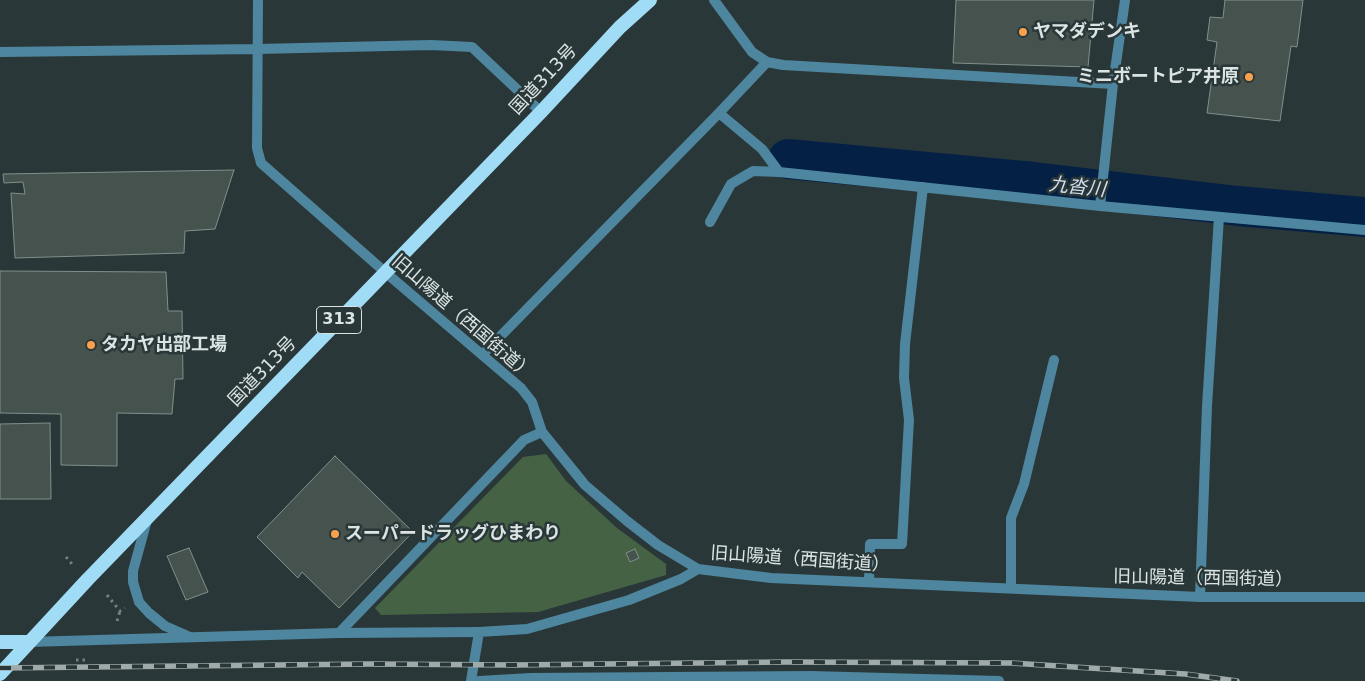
<!DOCTYPE html>
<html>
<head>
<meta charset="utf-8">
<style>
	body { margin:0 }
	canvas { display:block; background:#2a3738 }
</style>
</head>
<body>
<canvas width="1365" height="681"></canvas>
<script>
const context = document.querySelector('canvas').getContext('2d');
context.lineJoin = 'round';
function fill(path, color) {
  context.fillStyle = color;
  context.fill(path, 'evenodd');
}
function toPath(rows) {
  const path = new Path2D();
  for (const r of rows) {
    path.moveTo(r[0], r[1]);
    for (let i = 2; i < r.length; i += 2) path.lineTo(r[i], r[i + 1]);
  }
  return path;
}
function stroke(path, color, width, dash) {
  context.strokeStyle = color;
  context.lineWidth = width;
  context.lineCap = dash ? 'butt' : 'round';
  context.setLineDash(dash || []);
  context.stroke(path);
}
function label(font, color, halo, rows, align = 'center') {
  context.font = font + ' "DejaVu Sans","Noto Sans JP",sans-serif';
  context.lineWidth = 5;
  context.setLineDash([]);
  context.textBaseline = 'middle';
  context.strokeStyle = halo;
  context.fillStyle = color;
  for (const [text, x, y, turn = 0] of rows) {
    context.save();
    context.translate(x, y);
    context.rotate((+turn || 0) * Math.PI / 180);
    context.textAlign = isNaN(turn) ? turn : align;
    if (halo) context.strokeText(text, 0, 0);
    context.fillText(text, 0, 0);
    context.restore();
  }
}
const green = toPath([
	[546,454,566,481,617,528,666,564,666,575,538,612,381,615,375,608,523,457]
]);
const river = toPath([
	[788,159,1034,182,1238,206,1365,217]
]);
const building = toPath([
	[956,0,1094,0,1088,67,953,63,956,0],
	[1225,0,1303,0,1297,47,1291,46,1280,121,1207,113,1217,42,1207,40,1210,17,1223,18,1225,0],
	[234,170,215,229,185,231,184,253,15,258,11,193,25,194,23,182,4,183,3,174,234,170],
	[0,271,166,272,168,311,182,311,183,379,175,379,172,414,117,413,117,466,61,465,61,414,0,413,0,271],
	[50,423,51,499,0,499,0,424,50,423],
	[335,456,413,532,339,608,302,572,298,578,257,537,335,456],
	[189,548,208,592,186,600,167,556,189,548],
	[635,549,639,558,630,562,626,553,635,549]
]);
const path = toPath([
	[66,557,72,564],
	[107,595,120,611,125,608],
	[117,621,120,611],
	[76,660,85,660]
]);
const minor = toPath([
	[258,0,257,148,261,163,385,272,521,388,532,402,542,432,585,485,627,521,658,545,698,569,771,578,1200,597,1365,597],
	[714,0,752,52,767,62],
	[0,52,258,49,431,45,472,47,541,112],
	[719,113,762,149,779,172,1100,206,1365,230],
	[1100,206,1113,84,1125,0],
	[710,222,731,184,753,171,779,172],
	[482,355,719,113,767,62,783,65,1113,84],
	[869,582,870,544,902,544,909,420,904,378,905,344,923,187],
	[1011,588,1011,518,1024,484,1054,360],
	[1200,597,1207,406,1219,217],
	[339,633,524,440,542,432],
	[471,681,479,632,527,629,629,600,681,579,698,569],
	[479,681,531,678,811,676,999,681]
]);
const tertiary = toPath([
	[147,520,133,571,133,582,139,602,149,613,165,626,190,637],
	[28,642,339,633,479,632]
]);
const trunk = toPath([
	[0,642,28,642],
	[0,674,88,579,541,112,620,27,650,0]
]);
const rail = toPath([
	[0,668,370,664,514,665,787,662,1011,663,1185,674,1237,681]
]);
const markers = [
	[1023,32,5,"#f9a04d"],
	[1249,77,5,"#f9a04d"],
	[91,345,5,"#f9a04d"],
	[335,534,5,"#f9a04d"]
];
const shields = [
	[339,320,45]
];
const shieldNames = [
	["313",339,320]
];
const poiNames = [
	["ヤマダデンキ",1033,32],
	["ミニボートピア井原",1239,77,"right"],
	["タカヤ出部工場",101,345],
	["スーパードラッグひまわり",345,534]
];
const streetNames = [
	["国道313号",544,80,-47],
	["旧山陽道（西国街道）",462,318,41],
	["国道313号",263,372,-46],
	["旧山陽道（西国街道）",800,560,4],
	["旧山陽道（西国街道）",1203,579,1]
];
const waterNames = [
	["九沓川",1077,188,6]
];
fill(green, '#456344');
stroke(river, '#042145', 40);
fill(building, '#46524e');
stroke(building, '#818f8a', 1);
stroke(path, '#758080', 3, [2.5, 4]);
stroke(minor, '#4d869e', 10);
stroke(tertiary, '#4d869e', 10);
stroke(trunk, '#a1dcf6', 14);
stroke(rail, '#a1aaab', 5.5);
stroke(rail, '#2a3738', 4, [11]);
for (const [x, y, r, color] of markers) {
  const dot = new Path2D();
  dot.arc(x, y, r, 0, 2 * Math.PI);
  context.fillStyle = color;
  context.fill(dot);
  stroke(dot, '#2a3738', 2);
}
for (const [x, y, w] of shields) {
  const box = new Path2D();
  box.roundRect(x - w / 2, y - 13.5, w, 27, 4);
  context.fillStyle = '#2a3738';
  context.fill(box);
  stroke(box, '#dbe3e3', 1);
}
label('bold 16px', '#dbe3e3', null, shieldNames);
label('bold 18px', '#dbe3e3', '#2a3738', poiNames, 'left');
label('18px', '#dbe3e3', '#2a3738', streetNames);
label('italic 19px', '#d4e0ef', '#2a3738', waterNames);
</script>
</body>
</html>
